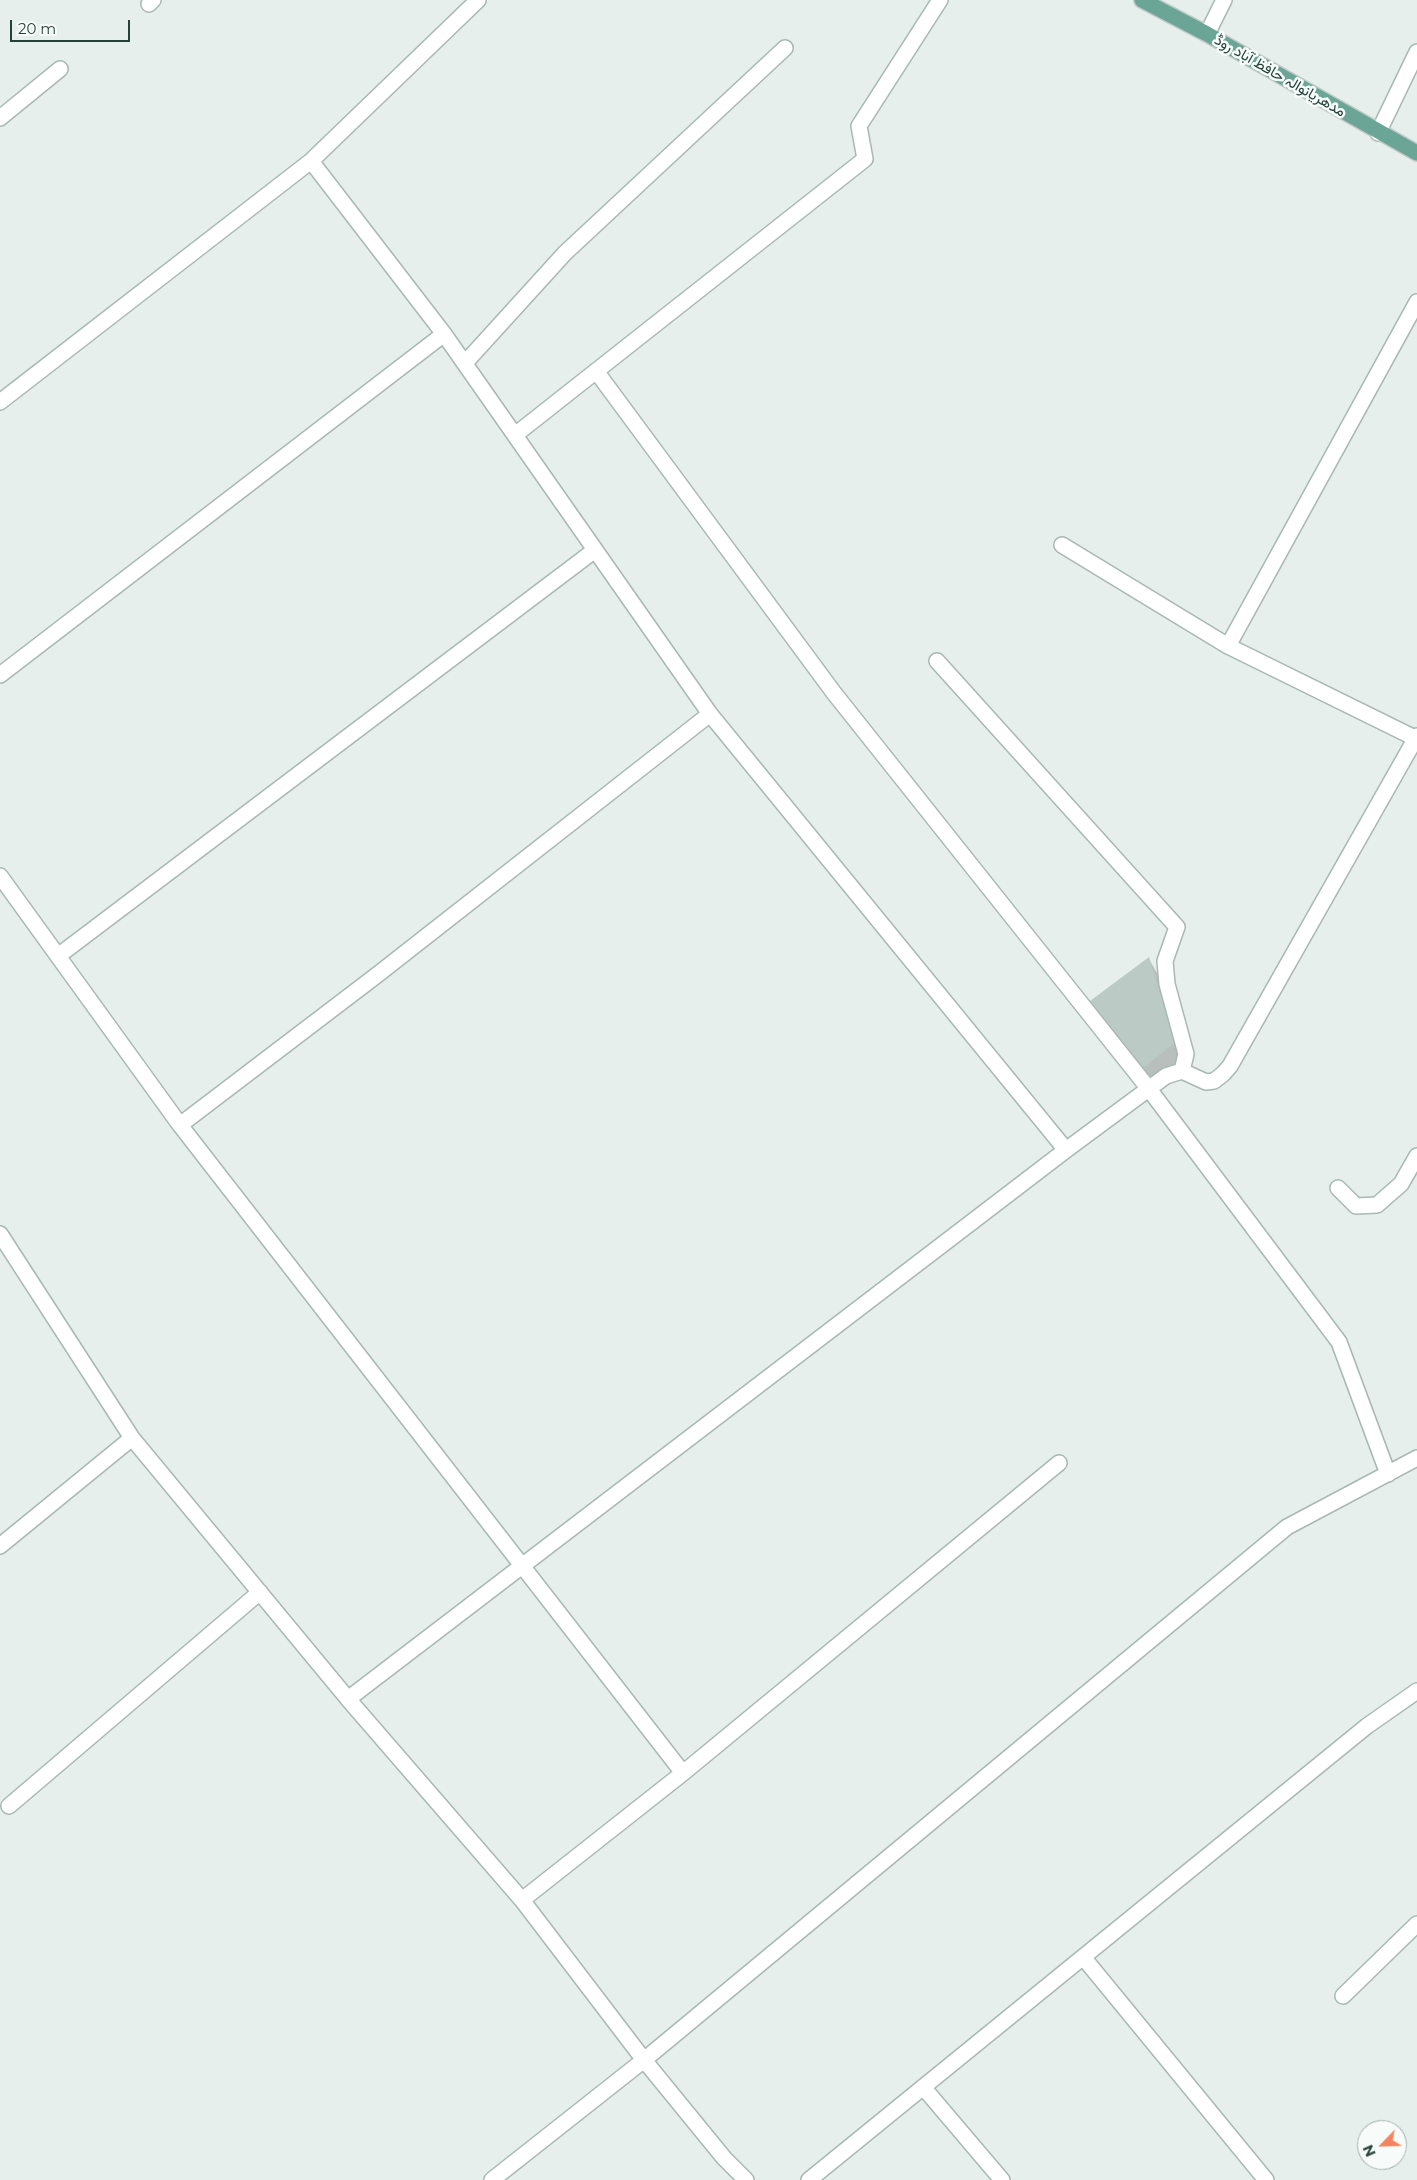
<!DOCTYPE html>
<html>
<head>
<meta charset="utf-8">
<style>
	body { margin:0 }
	#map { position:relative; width:1417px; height:2180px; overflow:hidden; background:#e6efeb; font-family:Montserrat,sans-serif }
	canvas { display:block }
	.north { position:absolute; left:1357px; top:2120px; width:50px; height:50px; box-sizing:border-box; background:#f7fbf9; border:1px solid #a3b1ad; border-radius:50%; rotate:246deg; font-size:14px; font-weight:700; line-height:20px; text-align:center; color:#24423a }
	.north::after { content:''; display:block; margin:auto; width:18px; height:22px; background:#f4845f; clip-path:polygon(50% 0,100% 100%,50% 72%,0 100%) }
	.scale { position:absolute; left:10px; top:20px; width:120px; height:22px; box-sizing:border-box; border:2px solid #24423a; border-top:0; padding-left:6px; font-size:15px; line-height:18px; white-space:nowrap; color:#24423a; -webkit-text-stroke:4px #f7fbf9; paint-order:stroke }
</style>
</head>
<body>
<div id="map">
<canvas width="1417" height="2180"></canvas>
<div class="north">N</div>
<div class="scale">20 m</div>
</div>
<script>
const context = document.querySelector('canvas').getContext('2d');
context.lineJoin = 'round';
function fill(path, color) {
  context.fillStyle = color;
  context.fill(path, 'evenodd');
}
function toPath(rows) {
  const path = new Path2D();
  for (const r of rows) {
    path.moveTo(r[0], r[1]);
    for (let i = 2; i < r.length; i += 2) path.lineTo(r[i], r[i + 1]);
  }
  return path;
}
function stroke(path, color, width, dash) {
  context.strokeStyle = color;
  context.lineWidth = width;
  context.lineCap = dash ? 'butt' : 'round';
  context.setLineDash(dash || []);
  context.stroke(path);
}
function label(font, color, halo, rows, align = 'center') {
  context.font = font + ' Montserrat,Vazirmatn,sans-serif';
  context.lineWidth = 5;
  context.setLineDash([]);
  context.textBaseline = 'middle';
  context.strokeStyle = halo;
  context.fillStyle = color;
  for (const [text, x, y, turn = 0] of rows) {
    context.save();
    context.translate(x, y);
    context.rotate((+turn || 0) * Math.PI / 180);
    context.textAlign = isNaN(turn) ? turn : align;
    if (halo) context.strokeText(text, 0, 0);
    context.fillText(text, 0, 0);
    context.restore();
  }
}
const shadow = toPath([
	[1149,959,1158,975,1184,1060,1152,1084,1102,1018,1092,1001]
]);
const building = toPath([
	[1149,957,1175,1043,1141,1069,1090,1001]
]);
const minor = toPath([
	[149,4,153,0],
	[1207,34,1224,0],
	[0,118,60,69],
	[1378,133,1417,52],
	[311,161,444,334,710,714,1066,1150],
	[465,363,565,253,785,48],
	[596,371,834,693,1149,1089,1339,1342,1388,1474],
	[0,402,311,161,478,0],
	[515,435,865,159,859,126,940,0],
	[1062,545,1228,646,1417,739],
	[1228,646,1417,302],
	[937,661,1177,927,1165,961,1167,984,1186,1054,1182,1071],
	[0,675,444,334],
	[0,876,180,1125,683,1773],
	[58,956,595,550],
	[180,1125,377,975,710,714],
	[1338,1188,1356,1206,1377,1205,1401,1184,1417,1156],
	[0,1234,132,1438,348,1699,522,1900,644,2060,724,2158,746,2180],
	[0,1546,132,1438],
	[348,1699,1066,1150,1166,1076,1182,1071,1206,1082,1214,1081,1223,1074,1230,1066,1417,736],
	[9,1806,260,1592],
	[522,1900,683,1773,1059,1463],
	[1083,1957,1266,2180],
	[1343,1996,1417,1924],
	[923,2087,1002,2180],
	[492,2180,644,2060,1287,1527,1417,1458],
	[809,2180,1367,1726,1417,1691]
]);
const major = toPath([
	[1142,0,1207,34,1417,153]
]);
const streetNames = [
	["مدھریانوالہ حافظ آباد روڈ",1280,76,30]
];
fill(shadow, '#0003');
fill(building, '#bbcac4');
stroke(minor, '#a8b8b2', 18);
stroke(major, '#c2cac8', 18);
stroke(minor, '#fff', 15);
stroke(major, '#6aa596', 15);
label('15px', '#24423a', '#f7fbf9', streetNames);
</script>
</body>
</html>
